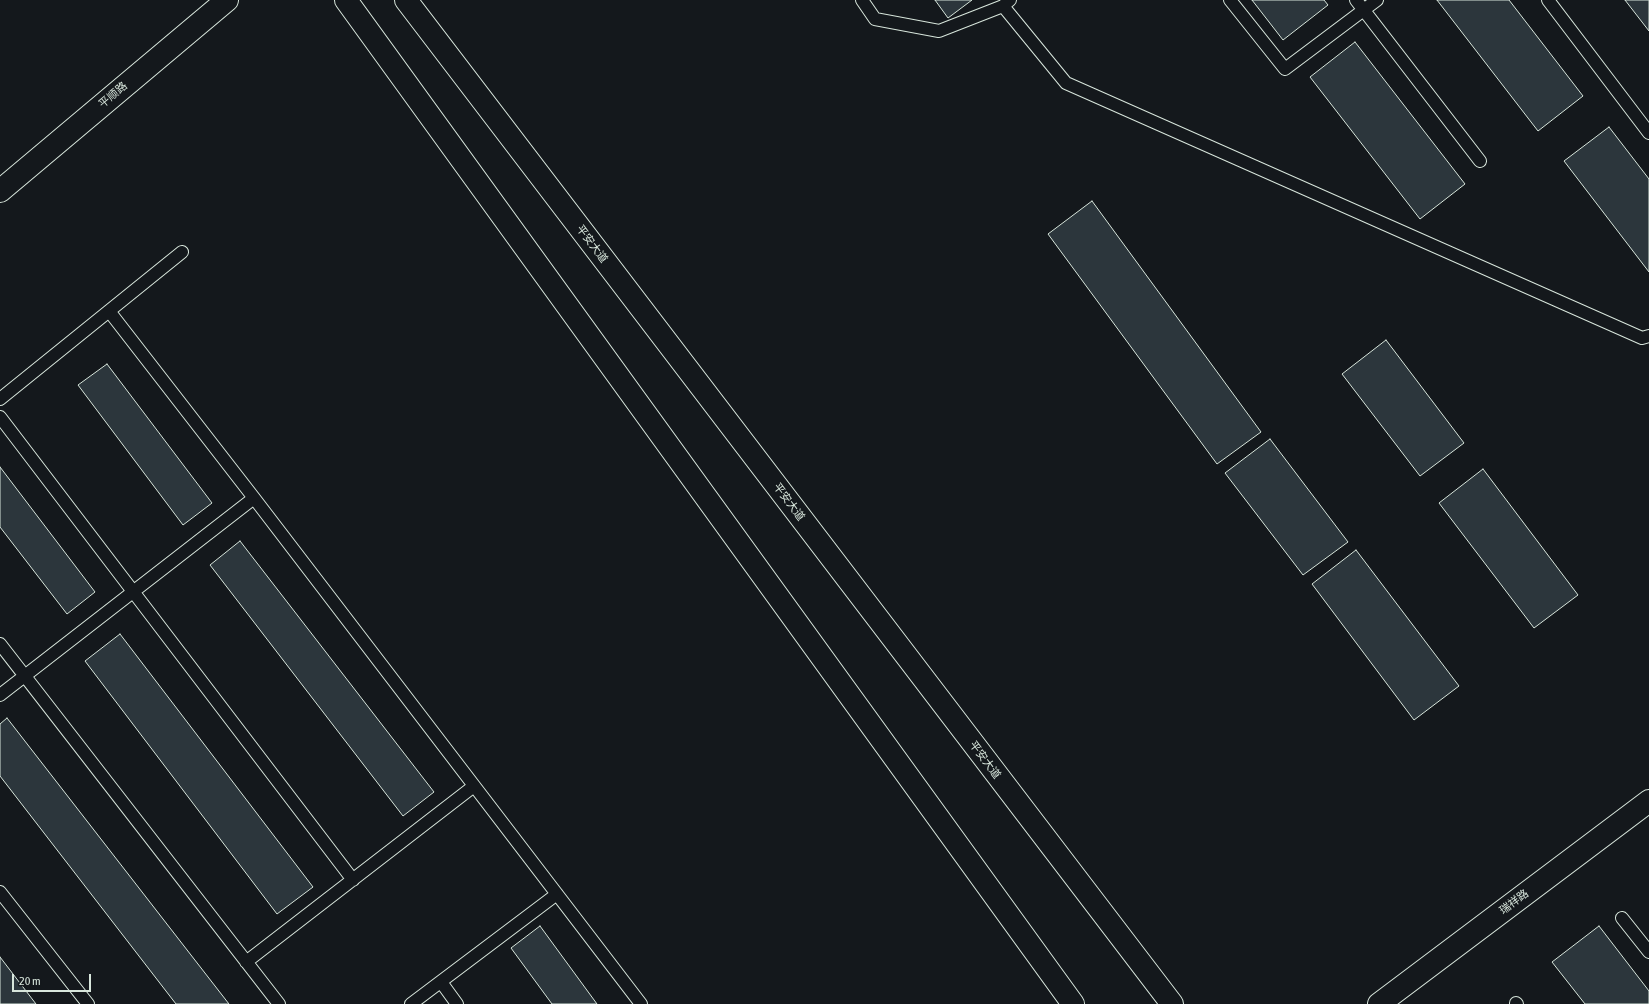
<!DOCTYPE html>
<html>
<head>
<meta charset="utf-8">
<style>
	body { margin:0 }
	#map { position:relative; width:1649px; height:1004px; overflow:hidden; background:#14181c; font-family:"Asap Condensed",sans-serif }
	canvas { display:block }
	.scale { position:absolute; left:12px; top:974px; width:79px; height:18px; box-sizing:border-box; border:2px solid #d8e6dc; border-top:0; padding-left:5px; font-size:12px; line-height:14px; white-space:nowrap; color:#d8e6dc; -webkit-text-stroke:3px #14181c; paint-order:stroke }
</style>
</head>
<body>
<div id="map">
<canvas width="1649" height="1004"></canvas>
<div class="scale">20 m</div>
</div>
<script>
const context = document.querySelector('canvas').getContext('2d');
context.lineJoin = 'round';
function fill(path, color) {
  context.fillStyle = color;
  context.fill(path, 'evenodd');
}
function toPath(rows) {
  const path = new Path2D();
  for (const r of rows) {
    path.moveTo(r[0], r[1]);
    for (let i = 2; i < r.length; i += 2) path.lineTo(r[i], r[i + 1]);
  }
  return path;
}
function stroke(path, color, width, dash) {
  context.strokeStyle = color;
  context.lineWidth = width;
  context.lineCap = dash ? 'butt' : 'round';
  context.setLineDash(dash || []);
  context.stroke(path);
}
function label(font, color, halo, rows, align = 'center') {
  context.font = font + ' "Asap Condensed","Noto Sans SC",sans-serif';
  context.lineWidth = 3;
  context.setLineDash([]);
  context.textBaseline = 'middle';
  context.strokeStyle = halo;
  context.fillStyle = color;
  for (const [text, x, y, turn = 0] of rows) {
    context.save();
    context.translate(x, y);
    context.rotate((+turn || 0) * Math.PI / 180);
    context.textAlign = isNaN(turn) ? turn : align;
    if (halo) context.strokeText(text, 0, 0);
    context.fillText(text, 0, 0);
    context.restore();
  }
}
const building = toPath([
	[935,0,972,0,948,18,935,0],
	[1252,0,1324,0,1328,5,1283,40,1252,0],
	[1437,0,1509,0,1583,96,1538,131,1437,0],
	[1625,0,1649,0,1649,31,1625,0],
	[1355,42,1465,184,1420,219,1310,77,1355,42],
	[1609,127,1649,179,1649,272,1564,161,1609,127],
	[1092,201,1261,432,1217,464,1048,234,1092,201],
	[1386,340,1464,443,1420,476,1342,374,1386,340],
	[107,364,212,503,183,525,78,385,107,364],
	[1270,439,1348,542,1303,575,1225,473,1270,439],
	[0,467,95,592,67,614,0,527,0,467],
	[1483,469,1578,595,1534,628,1439,503,1483,469],
	[240,541,434,792,403,816,210,565,240,541],
	[1356,550,1459,686,1414,720,1312,584,1356,550],
	[120,634,313,887,277,914,85,661,120,634],
	[7,718,229,1004,176,1004,0,776,0,724,7,718],
	[540,926,597,1004,552,1004,511,948,540,926],
	[1599,926,1649,991,1649,1004,1585,1004,1552,962,1599,926],
	[0,957,36,1004,0,1004,0,957]
]);
const service = toPath([
	[862,0,875,19,939,31,1003,6,1010,0],
	[1230,0,1285,69,1377,0],
	[1356,0,1480,161],
	[1548,0,1649,133],
	[1003,6,1066,83,1642,338,1649,336],
	[109,311,254,498,641,1004],
	[0,399,182,252],
	[0,417,353,880],
	[0,644,279,1004],
	[0,695,254,498],
	[0,892,88,1004],
	[1622,918,1649,952],
	[246,962,474,786],
	[441,982,457,1004],
	[1516,1003,1517,1004],
	[411,1004,557,894]
]);
const minor = toPath([
	[0,191,227,0]
]);
const tertiary = toPath([
	[1379,1004,1649,801]
]);
const primary = toPath([
	[346,0,1073,1004],
	[406,0,1172,1004]
]);
const streetNames = [
	["平顺路",113,95,-40],
	["平安大道",592,244,53],
	["平安大道",789,502,53],
	["平安大道",985,760,53],
	["瑞祥路",1514,902,-37]
];
fill(building, '#2c363c');
stroke(building, '#d8e6dc', 1);
stroke(service, '#d8e6dc', 14);
stroke(minor, '#d8e6dc', 24);
stroke(tertiary, '#d8e6dc', 24);
stroke(primary, '#d8e6dc', 24);
stroke(service, '#14181c', 12);
stroke(minor, '#14181c', 22);
stroke(tertiary, '#14181c', 22);
stroke(primary, '#14181c', 22);
label('11px', '#d8e6dc', '#14181c', streetNames);
</script>
</body>
</html>
